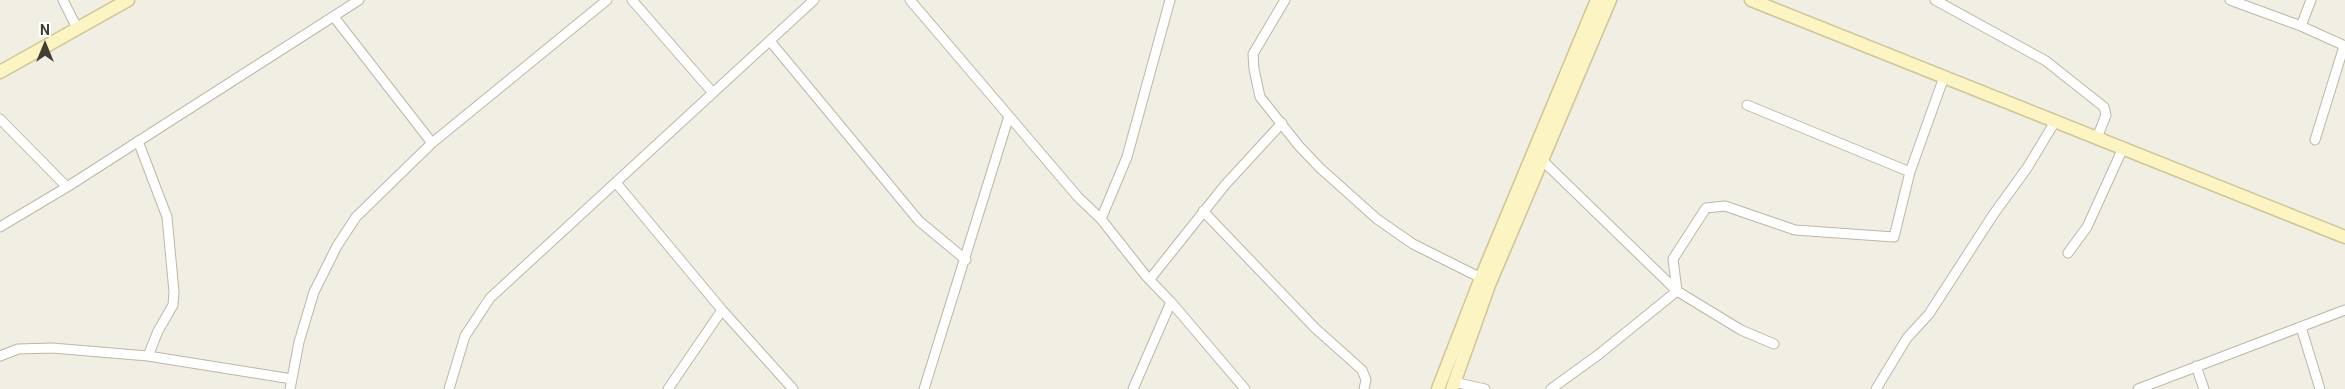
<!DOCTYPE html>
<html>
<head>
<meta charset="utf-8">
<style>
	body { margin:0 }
	#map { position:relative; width:2345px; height:389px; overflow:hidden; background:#f1efe4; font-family:Roboto,sans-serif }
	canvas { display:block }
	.north { position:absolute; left:20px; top:20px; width:50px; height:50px; -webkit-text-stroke:4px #fff; paint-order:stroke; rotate:0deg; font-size:14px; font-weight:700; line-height:20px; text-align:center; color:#433f34 }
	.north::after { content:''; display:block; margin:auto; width:18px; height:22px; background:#433f34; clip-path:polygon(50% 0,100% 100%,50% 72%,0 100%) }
</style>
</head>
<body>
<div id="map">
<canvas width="2345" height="389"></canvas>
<div class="north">N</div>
</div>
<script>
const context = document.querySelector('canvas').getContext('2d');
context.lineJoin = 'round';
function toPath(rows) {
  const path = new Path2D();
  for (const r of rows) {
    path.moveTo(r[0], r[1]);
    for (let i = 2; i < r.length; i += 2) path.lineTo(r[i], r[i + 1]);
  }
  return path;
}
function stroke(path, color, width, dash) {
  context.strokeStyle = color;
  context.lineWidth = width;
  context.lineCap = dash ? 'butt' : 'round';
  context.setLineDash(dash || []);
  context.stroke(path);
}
const street = toPath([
	[63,0,77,28],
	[632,0,713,93],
	[910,0,1078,197,1101,219,1146,276,1171,302,1245,389],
	[1285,0,1253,54,1254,69,1260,97,1299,146,1320,168,1377,219,1413,244,1481,278],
	[1935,0,2046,61,2104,107,2106,115,2097,138],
	[2230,0,2301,26,2345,46],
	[334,17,432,143],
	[2301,26,2311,0],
	[770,41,919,221,966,260],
	[1747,105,1910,172],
	[0,119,67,187,359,0],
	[2315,140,2344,46],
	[138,141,167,217,174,292,173,305,158,331,148,356],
	[1542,160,1677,291,1741,330,1774,344],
	[617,184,722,310,793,389],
	[1203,211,1315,328,1362,370,1366,380,1364,389],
	[1101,219,1127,157,1170,0],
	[0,227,67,187],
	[2068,253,2087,227,2123,148],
	[1150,279,1225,185,1282,123],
	[1677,291,1673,259,1706,208,1725,206,1795,230,1894,237,1910,172,1944,77],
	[2301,327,2320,389],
	[0,356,18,349,52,348,148,356,292,379],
	[2196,366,2204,389],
	[1454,382,1485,389],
	[290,389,299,342,314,292,337,246,356,217,432,143,607,0],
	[449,389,465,336,490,298,814,0],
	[668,389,722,310],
	[924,389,1009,116],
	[1133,389,1171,302],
	[1551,389,1598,355,1677,291],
	[1876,389,1907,338,1929,314,1993,215,2027,168,2056,120],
	[2138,389,2345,310]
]);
const secondary = toPath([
	[1751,0,2345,237],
	[0,72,128,0],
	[1438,389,1481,278,1597,0],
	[1452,389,1489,285,1610,0]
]);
stroke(street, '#bcb7a7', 11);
stroke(secondary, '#d0c596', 15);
stroke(street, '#fff', 9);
stroke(secondary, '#fcf4c3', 12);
</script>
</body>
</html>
